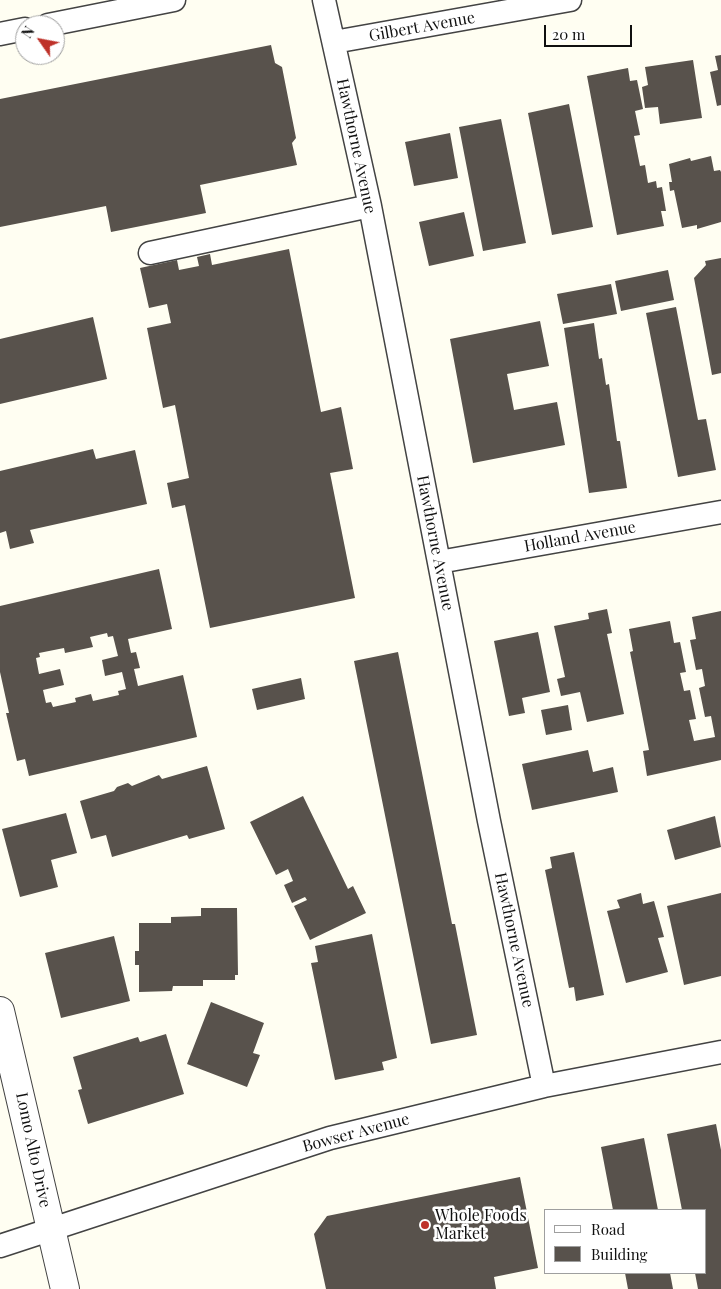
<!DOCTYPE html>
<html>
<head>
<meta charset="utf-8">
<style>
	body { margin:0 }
	#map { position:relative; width:721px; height:1289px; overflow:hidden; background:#fffef2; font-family:"Playfair Display",serif }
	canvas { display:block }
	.legend { position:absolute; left:544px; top:1209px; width:162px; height:65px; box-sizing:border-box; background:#fff; border:1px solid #9f9f9f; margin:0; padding:6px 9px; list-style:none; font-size:15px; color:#101010 }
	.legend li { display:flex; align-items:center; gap:10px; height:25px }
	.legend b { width:25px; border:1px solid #9f9f9f }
	.north { position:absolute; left:15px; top:15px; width:50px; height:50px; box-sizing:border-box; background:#fff; border:1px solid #9f9f9f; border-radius:50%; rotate:303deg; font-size:14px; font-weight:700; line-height:20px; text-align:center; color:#101010 }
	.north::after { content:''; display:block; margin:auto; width:18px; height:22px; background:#be3129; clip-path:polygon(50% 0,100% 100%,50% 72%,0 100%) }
	.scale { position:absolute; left:544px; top:25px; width:88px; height:22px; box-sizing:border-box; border:2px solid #101010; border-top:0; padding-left:6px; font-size:15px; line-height:18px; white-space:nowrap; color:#101010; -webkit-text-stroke:4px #fff; paint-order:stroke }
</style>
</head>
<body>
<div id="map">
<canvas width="721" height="1289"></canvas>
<ul class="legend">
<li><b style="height:6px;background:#fff"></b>Road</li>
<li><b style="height:14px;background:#58524c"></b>Building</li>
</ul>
<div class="north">N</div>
<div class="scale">20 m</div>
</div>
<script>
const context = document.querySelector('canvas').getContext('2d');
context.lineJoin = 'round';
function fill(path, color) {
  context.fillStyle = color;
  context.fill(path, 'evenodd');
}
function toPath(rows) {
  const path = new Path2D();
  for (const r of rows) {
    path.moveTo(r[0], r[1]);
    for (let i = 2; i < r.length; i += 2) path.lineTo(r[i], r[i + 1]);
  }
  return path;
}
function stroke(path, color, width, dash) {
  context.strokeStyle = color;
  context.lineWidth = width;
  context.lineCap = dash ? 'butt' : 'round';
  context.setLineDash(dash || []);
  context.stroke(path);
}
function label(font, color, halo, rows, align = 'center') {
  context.font = font + ' "Playfair Display",serif';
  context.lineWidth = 5;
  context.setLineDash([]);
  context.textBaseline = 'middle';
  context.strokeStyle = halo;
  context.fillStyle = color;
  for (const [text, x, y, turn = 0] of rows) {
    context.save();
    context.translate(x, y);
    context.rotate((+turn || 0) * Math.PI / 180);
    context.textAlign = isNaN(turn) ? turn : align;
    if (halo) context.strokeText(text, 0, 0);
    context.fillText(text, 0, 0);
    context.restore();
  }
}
const building = toPath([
	[271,45,275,63,282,67,296,138,292,143,297,165,200,185,206,213,111,232,106,206,0,227,0,99],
	[721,55,721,105,717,106,710,72,718,70,715,56],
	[693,60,702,118,660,124,658,107,645,108,642,87,648,85,645,67],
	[628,68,630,81,637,80,643,109,635,111,640,135,634,136,640,166,645,165,648,183,656,181,657,188,662,187,666,211,661,211,664,226,617,235,587,76],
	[569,104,593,227,552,235,528,113],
	[501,119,526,243,483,251,459,127],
	[450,133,458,178,414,186,405,142],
	[711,156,714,171,720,170,721,172,721,222,697,229,697,225,682,228,674,190,670,191,669,182,672,182,669,164,690,158,691,161],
	[464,212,474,256,429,266,419,222],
	[289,249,321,412,341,407,353,469,330,473,355,598,210,628,185,505,172,508,167,483,189,478,175,405,163,408,147,328,171,323,167,304,149,308,140,268,177,260,179,270,199,266,197,257,210,254,212,265],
	[721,258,721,373,712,375,694,278,706,265,705,261],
	[668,270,674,300,621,311,615,281],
	[611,284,617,314,563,324,557,294],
	[676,307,698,420,706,419,716,470,678,477,646,313],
	[93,317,107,379,0,404,0,339],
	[540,321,549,366,507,374,514,410,557,402,565,445,473,463,450,339],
	[594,323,599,359,602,358,606,385,609,384,617,441,620,441,627,488,589,493,564,328],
	[93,449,96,459,135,450,147,504,30,530,34,543,10,549,6,531,0,533,0,471],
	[159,569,172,629,128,639,131,653,136,652,140,668,134,669,138,686,183,675,197,737,29,776,25,759,17,761,6,713,9,713,0,672,0,606],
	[107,633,108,637,113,636,118,656,102,660,105,676,122,672,126,689,118,691,119,695,93,701,91,694,75,698,76,702,53,707,51,702,46,703,43,690,64,685,60,669,39,674,36,658,40,657,39,653,64,648,65,653,93,647,90,637],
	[607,609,612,633,607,634,624,714,587,722,580,692,561,696,557,679,565,677,554,626,589,619,588,613],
	[721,611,721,760,647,776,643,751,649,750,630,652,633,651,629,629,670,621,674,643,680,642,686,672,680,673,684,691,690,690,696,719,689,720,694,741,715,737,711,716,705,717,699,688,705,686,702,669,696,670,690,640,696,639,692,617],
	[538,632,550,692,522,698,525,713,509,716,494,641],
	[398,652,452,924,455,924,477,1035,431,1044,354,661],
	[301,678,305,699,257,710,252,689],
	[568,705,572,730,546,735,541,710],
	[588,750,593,772,613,767,618,792,532,810,522,764],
	[207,766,225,829,189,839,187,835,112,857,106,835,91,839,80,801,114,791,117,787,128,783,132,786,159,775,162,779],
	[303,796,348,889,353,886,366,913,310,940,294,906,307,900,305,897,292,903,284,885,293,881,288,869,276,875,250,822],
	[66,813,77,853,51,860,58,887,20,897,2,829],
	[715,816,721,847,675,860,667,830],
	[574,852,604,995,576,1001,574,987,569,988,545,870,552,868,550,857],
	[641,893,643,904,654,901,664,937,658,938,668,972,626,983,607,911,620,908,617,900],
	[721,893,721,976,684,985,667,906],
	[201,908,237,908,238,975,235,975,235,980,203,980,203,986,173,986,172,991,139,992,139,965,135,965,135,951,139,951,139,923,171,923,171,917,201,916],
	[372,934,397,1058,382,1062,384,1070,335,1080,311,963,318,962,315,946],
	[114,936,130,1001,61,1018,45,953],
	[211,1002,264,1023,253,1053,260,1055,247,1087,187,1064],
	[166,1034,184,1094,88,1124,78,1090,82,1089,73,1057,138,1037,140,1042],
	[716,1124,721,1150,721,1289,698,1289,695,1273,705,1273,705,1210,682,1210,667,1134],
	[644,1138,658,1210,613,1210,601,1147],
	[520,1177,538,1268,494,1277,496,1289,326,1289,314,1234,327,1216],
	[625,1273,670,1273,673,1289,628,1289]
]);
const minor = toPath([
	[324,0,370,206,489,821,544,1086],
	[48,25,174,0],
	[0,34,25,29],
	[334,42,570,0],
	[150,253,370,206],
	[439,562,721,512],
	[0,1246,330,1138,544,1086,721,1052]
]);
const tertiary = toPath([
	[0,1011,65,1289]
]);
const markers = [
	[425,1225,5,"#be3129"]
];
const streetNames = [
	["Gilbert Avenue",422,27,-10],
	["Hawthorne Avenue",356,146,78],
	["Holland Avenue",580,537,-10],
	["Hawthorne Avenue",435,543,79],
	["Hawthorne Avenue",514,940,78],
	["Bowser Avenue",356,1133,-15],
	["Lomo Alto Drive",33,1150,78]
];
const poiNames = [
	["Whole Foods",435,1216],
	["Market",435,1234]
];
fill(building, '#58524c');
stroke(minor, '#434343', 25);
stroke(tertiary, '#434343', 30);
stroke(minor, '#fff', 22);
stroke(tertiary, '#fff', 28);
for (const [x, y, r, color] of markers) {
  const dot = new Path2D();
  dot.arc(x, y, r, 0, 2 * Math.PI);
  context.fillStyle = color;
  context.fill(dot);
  stroke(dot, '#fff', 2);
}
label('16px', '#101010', '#fff', streetNames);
label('16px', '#101010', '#fff', poiNames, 'left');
</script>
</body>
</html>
